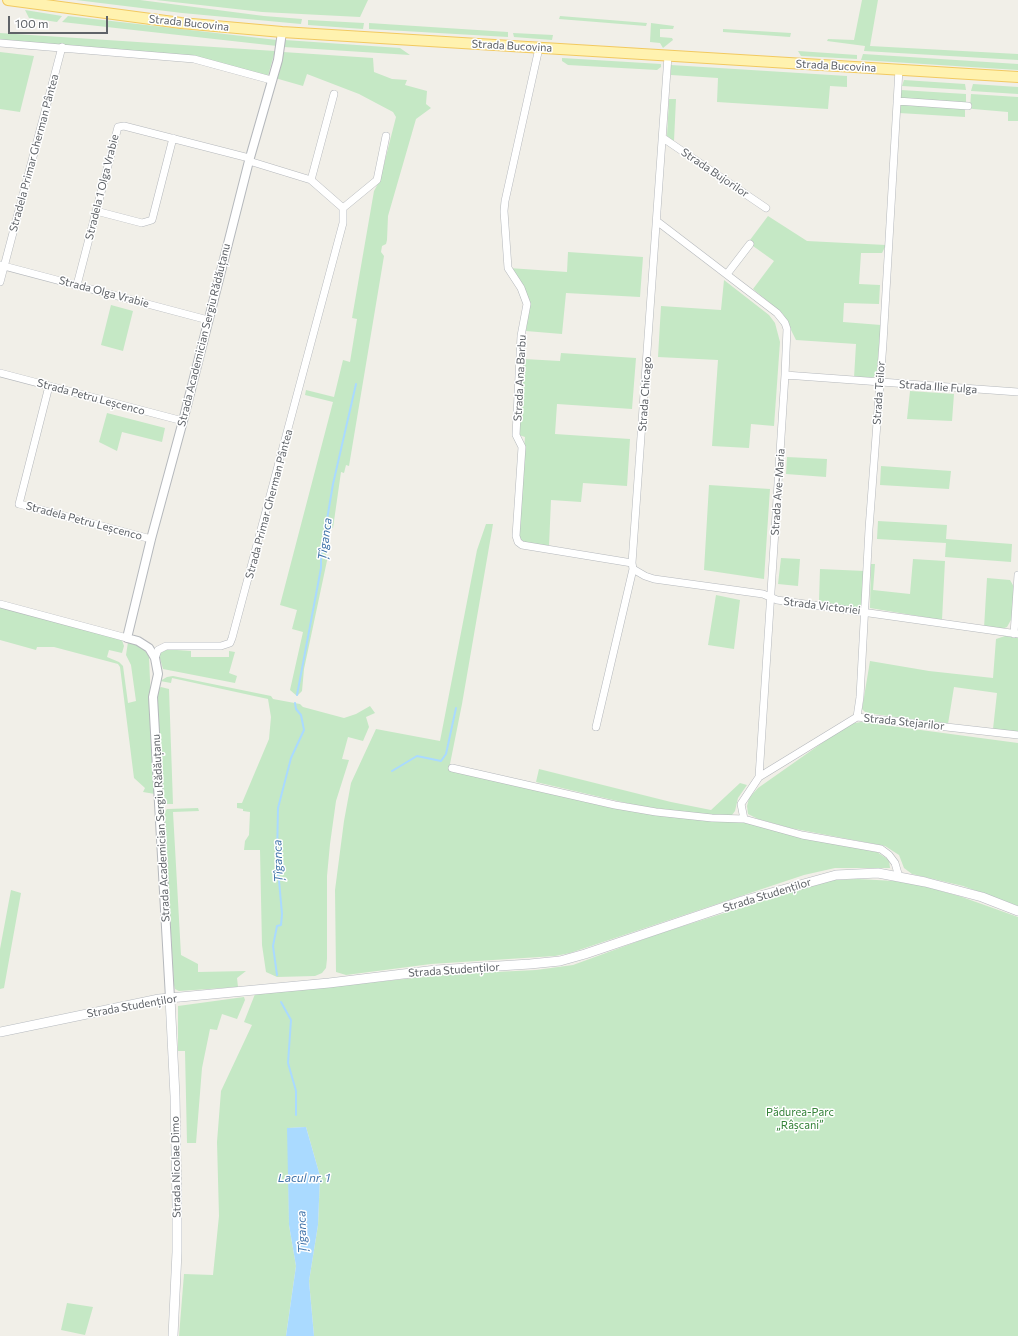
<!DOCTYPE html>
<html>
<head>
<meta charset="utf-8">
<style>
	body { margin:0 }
	#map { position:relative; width:1018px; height:1336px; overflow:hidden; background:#f1efe8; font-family:Commissioner,sans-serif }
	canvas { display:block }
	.scale { position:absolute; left:8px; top:16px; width:100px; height:18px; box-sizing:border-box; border:2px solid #5f6368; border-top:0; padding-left:5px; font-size:12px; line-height:14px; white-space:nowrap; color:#5f6368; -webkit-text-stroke:3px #fff; paint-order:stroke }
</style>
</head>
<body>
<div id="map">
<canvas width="1018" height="1336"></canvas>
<div class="scale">100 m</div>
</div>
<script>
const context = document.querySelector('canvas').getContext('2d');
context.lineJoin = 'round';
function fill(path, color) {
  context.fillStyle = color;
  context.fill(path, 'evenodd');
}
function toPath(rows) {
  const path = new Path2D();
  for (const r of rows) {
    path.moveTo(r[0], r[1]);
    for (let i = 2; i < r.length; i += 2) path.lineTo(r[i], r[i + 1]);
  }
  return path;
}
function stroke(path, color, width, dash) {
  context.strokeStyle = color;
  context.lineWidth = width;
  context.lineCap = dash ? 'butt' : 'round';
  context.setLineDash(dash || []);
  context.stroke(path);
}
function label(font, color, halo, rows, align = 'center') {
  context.font = font + ' Commissioner,sans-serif';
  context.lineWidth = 3;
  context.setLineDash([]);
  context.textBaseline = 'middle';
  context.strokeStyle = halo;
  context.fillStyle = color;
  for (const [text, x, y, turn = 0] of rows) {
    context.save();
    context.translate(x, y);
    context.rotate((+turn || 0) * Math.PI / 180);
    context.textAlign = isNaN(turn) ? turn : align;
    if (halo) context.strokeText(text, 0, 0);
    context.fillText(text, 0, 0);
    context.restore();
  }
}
const green = toPath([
	[76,0,140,0,264,16,302,19,301,24,182,13],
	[156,0,368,0,360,17,262,12],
	[862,0,878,0,870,46,1018,54,1018,60,864,51,865,46,827,41,828,39,854,40],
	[25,10,62,16,57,22,29,18],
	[68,16,277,40,277,46,62,22],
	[560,16,647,23,646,26,559,19],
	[308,20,364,23,363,29,308,25],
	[369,23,508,32,508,37,369,29],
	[651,23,674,26,673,29,660,29,660,37,672,38,673,40,663,48,660,43,650,42],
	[723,29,791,33,790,37,723,32],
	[0,33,275,51,268,76,195,56,0,40],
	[513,33,553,35,552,40,514,37],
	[285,40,400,48,410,55,284,47],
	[798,51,857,55,857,59,801,56],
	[0,52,34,56,20,112,0,109],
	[283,52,373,58,374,72,392,79,407,80,405,85,427,91,426,104,431,108,416,119,388,216,387,240,386,244,382,246,381,252,384,256,349,466,346,465,344,473,341,472,333,528,328,528,326,541,328,542,326,555,328,556,304,669,302,691,297,696,290,690,303,632,292,629,297,610,280,605,333,402,305,395,306,390,334,397,343,360,350,362,357,319,352,318,374,191,380,180,396,117,393,112,359,94,307,74,303,86,275,78],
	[863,54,1018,64,1018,70,861,60],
	[562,58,661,64,661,67,657,70,568,65,562,61],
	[671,65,847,76,847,87,830,86,828,109,717,102,718,78,671,75],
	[904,80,965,84,966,90,902,86],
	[973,84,1018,87,1018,94,971,91],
	[901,90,966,94,966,103,901,99],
	[971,94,1018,97,1018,121,1008,121,1008,112,973,109,970,108],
	[669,99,676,99,674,141,667,136],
	[900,104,965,108,965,117,899,113],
	[768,216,807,241,886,245,882,253,861,253,859,284,880,285,879,304,844,303,843,322,881,325,877,373,875,376,870,379,854,378,856,344,796,340,783,314,753,289,774,261,753,246,750,240],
	[568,252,643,257,640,297,566,293,562,334,526,331,529,302,509,268,567,272],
	[724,280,769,315,775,323,780,342,774,426,751,424,749,448,712,446,718,360,658,357,661,306,721,310],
	[111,305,133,311,123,351,101,345],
	[561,353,636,358,632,409,557,404,555,434,630,439,627,486,583,483,581,502,551,500,549,546,525,542,520,539,518,527,525,437,519,435,518,432,524,359,560,361],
	[910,391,954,394,952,421,907,419],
	[107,413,165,428,162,442,122,432,117,451,99,442],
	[787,457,827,459,826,477,786,474],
	[881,466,951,471,949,489,880,485],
	[709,485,770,489,764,579,704,570],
	[878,521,947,525,946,539,1012,544,1011,562,945,557,946,543,877,539],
	[486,524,493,524,462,704,449,769,648,813,746,823,877,852,889,860,890,868,835,868,804,875,570,953,555,956,431,964,346,975,336,972,335,890,344,821,351,783,376,729,440,741,477,550],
	[781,558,800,559,798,586,778,584],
	[913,559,945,561,942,620,870,608,871,564,875,564,873,590,910,594],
	[820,569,865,571,862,606,853,608,819,601],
	[987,578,1010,580,1014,587,1012,618,1007,627,1002,629,984,628],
	[716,595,740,600,734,649,708,645],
	[0,607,122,640,124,646,122,653,109,650,107,657,119,662,123,666,128,703,136,701,131,665,126,655,128,642,131,642,140,646,146,652,149,657,155,794,143,792,145,788,134,778,120,667,118,664,54,647,37,647,36,650,0,640],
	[1005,636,1018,637,1018,732,993,729,997,693,954,687,948,724,866,713,862,709,870,661,929,671,993,678,996,639],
	[163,649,191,651,191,657,229,657,229,651,235,652,229,673,237,676,235,683,163,669,159,655],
	[173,676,271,696,273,699,300,704,303,707,344,718,356,714,370,706,375,713,366,717,369,727,363,741,348,737,342,759,349,760,336,801,330,844,327,876,327,959,326,968,322,973,315,976,277,977,266,972,262,945,260,850,244,850,245,841,249,835,250,812,243,811,243,809,237,808,237,803,242,803,269,739,271,717,268,699,172,678,171,683,160,681,167,677],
	[161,687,169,689,173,804,162,804,156,690],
	[861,722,1018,743,1018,906,963,886,912,874,904,868,899,855,885,846,790,828,758,819,748,814,747,806,749,798,758,788,849,724],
	[539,769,671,802,711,810,740,783,747,785,738,798,735,811,732,815,718,816,639,806,536,782],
	[198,808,199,811,173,812,181,955,198,964,198,972,246,971,237,978,238,987,179,991,175,989,174,985,164,812,167,809],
	[858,879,895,881,924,886,962,897,1018,917,1018,1336,314,1336,309,1281,318,1225,320,1176,306,1127,288,1128,289,1225,296,1266,286,1336,179,1336,184,1274,213,1275,219,1216,217,1142,221,1091,252,1025,244,1022,255,994,455,974,536,970,573,965,658,934,810,886,834,880],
	[11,890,21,893,4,988,0,989,0,949],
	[244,997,245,1000,237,1019,222,1014,217,1030,210,1029,202,1068,196,1143,187,1143,185,1051,178,1051,178,1006],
	[67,1303,93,1307,85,1335,61,1330]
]);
const water = toPath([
	[306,1127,320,1176,318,1225,309,1281,314,1336,286,1336,296,1266,289,1225,287,1128]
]);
const stream = toPath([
	[297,695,321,568,321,555,333,484,356,384],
	[392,771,417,756,441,761,446,754,456,708],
	[277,975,273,946,277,926,281,925,282,914,277,858,278,808,291,758,304,730,301,715,296,709,295,703],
	[281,1002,291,1020,288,1063,296,1091,296,1115]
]);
const minor = toPath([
	[0,43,194,59,271,80],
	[539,48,505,201,504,211,508,268,521,288,527,304,521,336,516,435,522,447,516,536,518,542,522,545,632,563],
	[897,101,968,106],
	[663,138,766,208],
	[249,161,311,180,343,208],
	[311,180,334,94],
	[343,208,377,180,386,136],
	[96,211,142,223,152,220,173,138],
	[658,222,777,313,785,323,787,329,785,375,759,777,741,804,744,819],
	[0,265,208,320],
	[727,274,750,244],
	[0,282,62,47],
	[77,285,118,127,124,126,249,158],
	[0,373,183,421],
	[785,375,1018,392],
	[49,386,19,504,151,539],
	[633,569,645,576,654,579,763,594,777,600,1018,634],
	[0,604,127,638],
	[1014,634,1018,575],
	[155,658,158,650,166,646,221,646,230,643,232,638,343,223,343,208],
	[857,717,860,697,869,529,883,343,899,69],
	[596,727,633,569,632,563,668,56],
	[452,768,615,805,656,812,712,818,744,819,802,835,881,849,889,855,895,863,899,877],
	[759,777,857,717,1018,735]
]);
const tertiary = toPath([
	[170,998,153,697,158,674,155,658,149,648,138,641,127,638,151,539,183,421,249,161,278,60,282,32]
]);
const secondary = toPath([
	[170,998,175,1096,177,1205,177,1252,173,1336],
	[0,1032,159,999,329,983,436,970,530,964,560,961,585,954,742,901,836,875,878,873,925,882,982,897,1018,911]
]);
const primary = toPath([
	[8,0,181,23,282,32,1018,77]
]);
const streetNames = [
	["Strada Bucovina",189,23,6],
	["Strada Bucovina",512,46,3],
	["Strada Bucovina",836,66,3],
	["Stradela Primar Gherman Pântea",34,153,-75],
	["Strada Bujorilor",715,173,34],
	["Stradela 1 Olga Vrabie",102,187,-76],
	["Strada Olga Vrabie",104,292,15],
	["Strada Academician Sergiu Rădăuțanu",204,335,-76],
	["Strada Ana Barbu",520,378,-87],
	["Strada Ilie Fulga",938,387,4],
	["Strada Teilor",879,393,-86],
	["Strada Chicago",645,394,-86],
	["Strada Petru Leșcenco",91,397,15],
	["Strada Ave-Maria",778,492,-86],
	["Strada Primar Gherman Pântea",269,504,-75],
	["Stradela Petru Leșcenco",84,521,15],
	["Strada Victoriei",822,606,7],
	["Strada Stejarilor",904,722,6],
	["Strada Academician Sergiu Rădăuțanu",161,828,-93],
	["Strada Studenților",767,895,-17],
	["Strada Studenților",454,970,-4],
	["Strada Studenților",132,1006,-10],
	["Strada Nicolae Dimo",176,1167,-91]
];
const parkNames = [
	["Pădurea-Parc",800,1112],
	["„Râșcani”",800,1125]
];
const waterNames = [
	["Țîganca",325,539,-82],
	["Țîganca",278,861,-92],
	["Lacul nr. 1",304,1178],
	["Țîganca",302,1232,-92]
];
fill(green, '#c5e8c5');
fill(water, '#aadaff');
stroke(stream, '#aadaff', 2);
stroke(minor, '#b5b8bc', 8);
stroke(tertiary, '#b5b8bc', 10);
stroke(secondary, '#b6babf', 10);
stroke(primary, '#f2c960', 12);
stroke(minor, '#fff', 7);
stroke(tertiary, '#fff', 8);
stroke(secondary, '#fff', 9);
stroke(primary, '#fff2af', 10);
label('11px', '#5f6368', '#fff', streetNames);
label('11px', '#348238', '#fff', parkNames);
label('italic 12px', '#4174aa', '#fff', waterNames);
</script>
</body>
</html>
